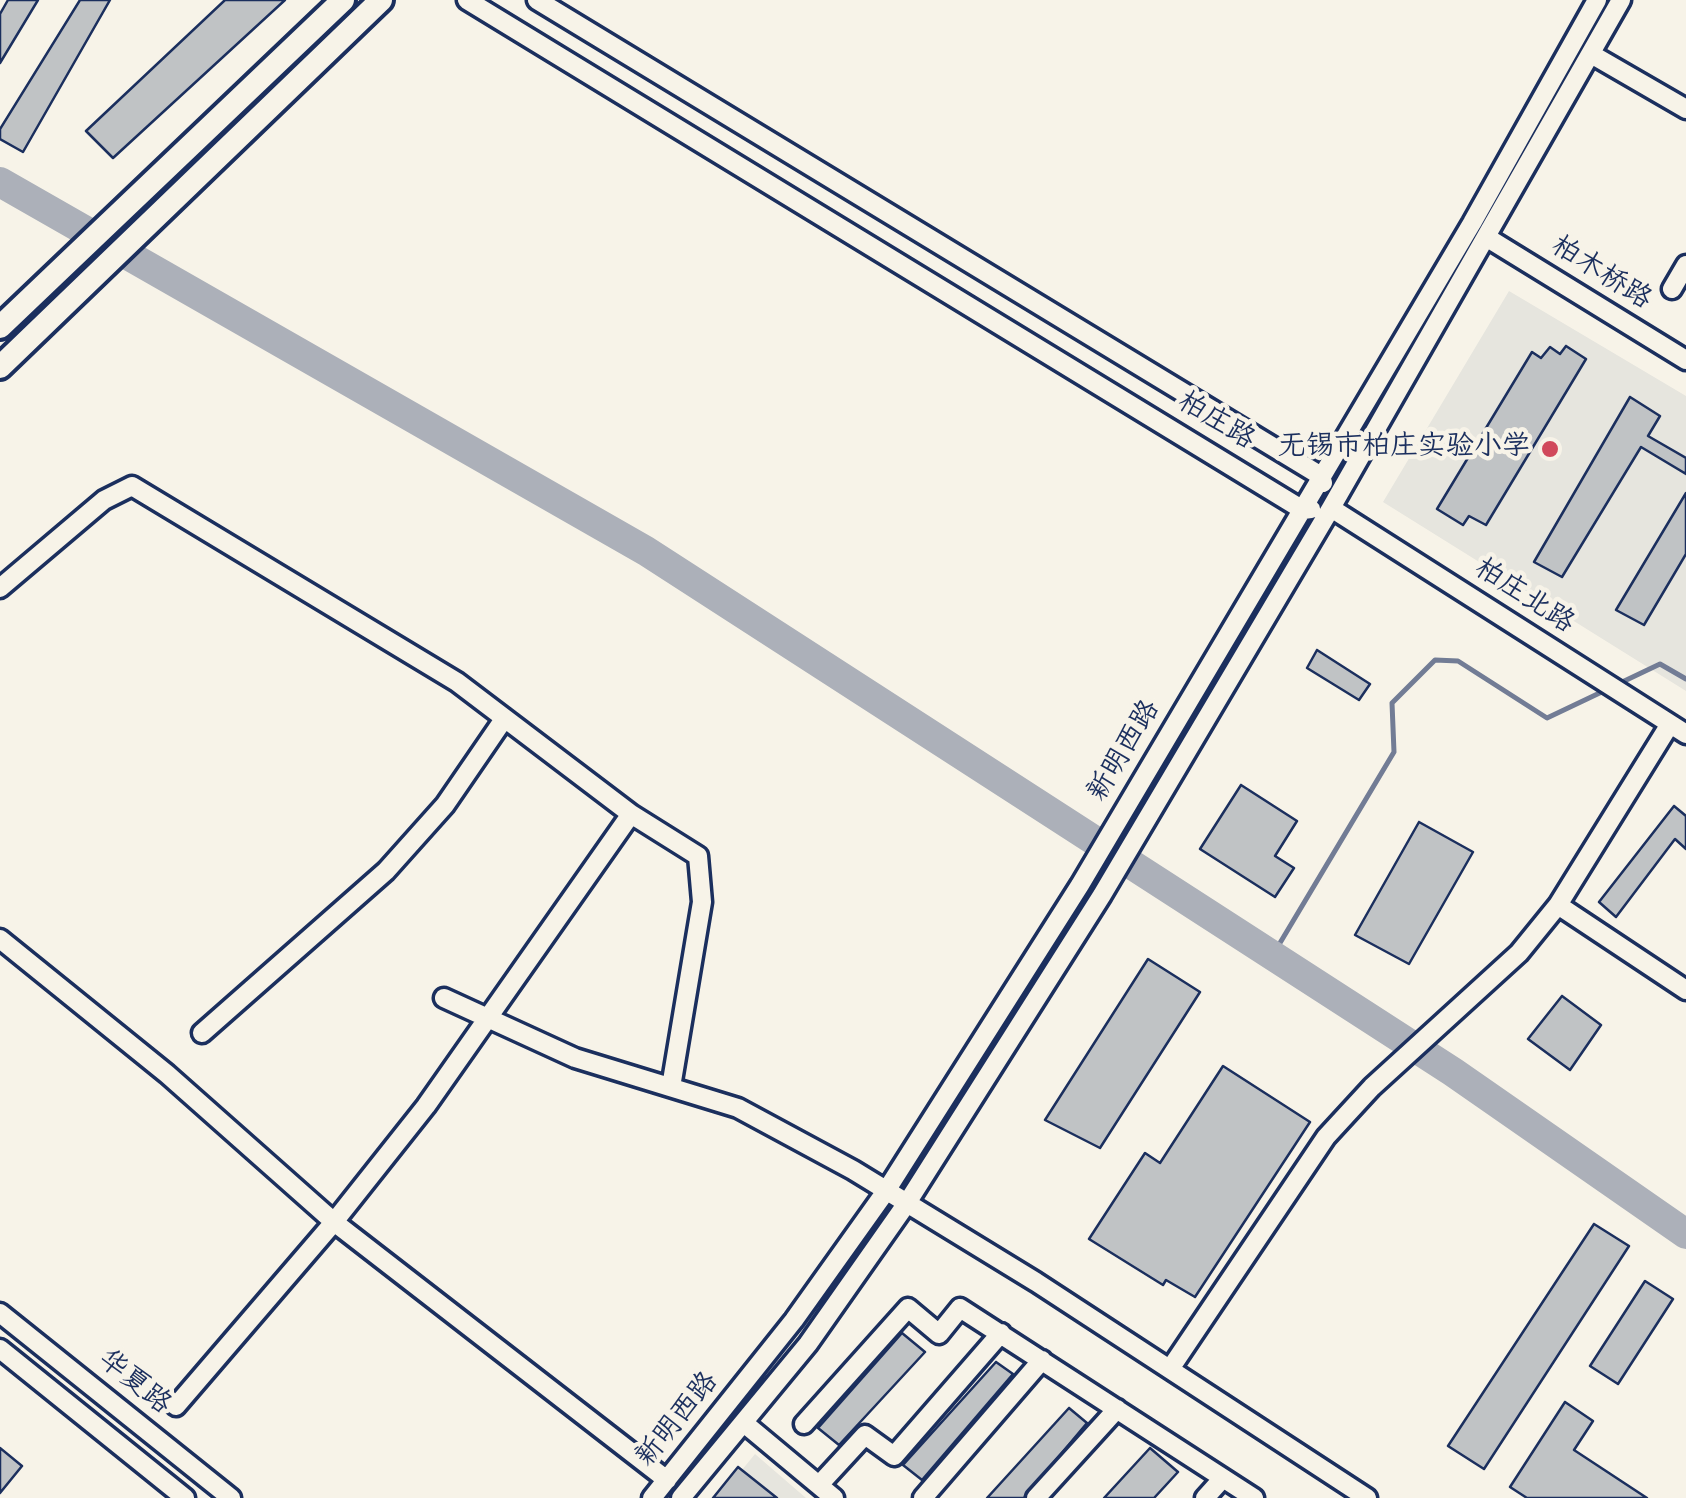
<!DOCTYPE html>
<html>
<head>
<meta charset="utf-8">
<style>
	body { margin:0 }
	canvas { display:block; background:#f7f3e8 }
</style>
</head>
<body>
<canvas width="1686" height="1498"></canvas>
<script>
const context = document.querySelector('canvas').getContext('2d');
context.lineJoin = 'round';
function fill(path, color) {
  context.fillStyle = color;
  context.fill(path, 'evenodd');
}
function toPath(rows) {
  const path = new Path2D();
  for (const r of rows) {
    path.moveTo(r[0], r[1]);
    for (let i = 2; i < r.length; i += 2) path.lineTo(r[i], r[i + 1]);
  }
  return path;
}
function stroke(path, color, width, dash) {
  context.strokeStyle = color;
  context.lineWidth = width;
  context.lineCap = dash ? 'butt' : 'round';
  context.setLineDash(dash || []);
  context.stroke(path);
}
function label(font, color, halo, rows, align = 'center') {
  context.font = font + ' Kalam,"LXGW WenKai TC",sans-serif';
  context.lineWidth = 9;
  context.setLineDash([]);
  context.textBaseline = 'middle';
  context.strokeStyle = halo;
  context.fillStyle = color;
  for (const [text, x, y, turn = 0] of rows) {
    context.save();
    context.translate(x, y);
    context.rotate((+turn || 0) * Math.PI / 180);
    context.textAlign = isNaN(turn) ? turn : align;
    if (halo) context.strokeText(text, 0, 0);
    context.fillText(text, 0, 0);
    context.restore();
  }
}
const built = toPath([
	[1509,291,1686,396,1686,691,1383,502],
	[755,1454,806,1498,719,1498]
]);
const stream = toPath([
	[1618,684,1660,664,1686,679],
	[1271,958,1394,752,1392,703,1435,660,1458,661,1547,718,1608,689]
]);
const river = toPath([
	[0,182,646,551,1453,1072,1686,1234]
]);
const building = toPath([
	[8,0,38,0,0,63,0,14,8,0],
	[80,0,110,0,23,152,0,139,0,129,80,0],
	[225,0,285,0,113,158,86,131,225,0],
	[1566,346,1586,359,1486,525,1469,516,1463,525,1437,509,1532,352,1541,358,1550,347,1560,354,1566,346],
	[1630,397,1660,416,1648,436,1686,458,1686,474,1641,447,1562,577,1534,562,1630,397],
	[1686,493,1686,554,1644,625,1616,610,1686,493],
	[1317,650,1370,684,1359,700,1307,668,1317,650],
	[1241,785,1297,821,1275,856,1294,868,1275,897,1200,849,1241,785],
	[1674,806,1686,816,1686,849,1675,839,1616,917,1599,902,1674,806],
	[1419,822,1473,852,1409,964,1355,935,1419,822],
	[1148,959,1200,992,1100,1148,1045,1120,1148,959],
	[1562,996,1601,1025,1570,1070,1528,1039,1562,996],
	[1223,1066,1310,1122,1195,1297,1166,1280,1163,1285,1089,1239,1145,1153,1160,1163,1223,1066],
	[1594,1224,1629,1246,1484,1469,1448,1446,1594,1224],
	[1645,1281,1673,1299,1618,1384,1590,1366,1645,1281],
	[902,1333,925,1352,839,1445,818,1428,902,1333],
	[996,1362,1013,1374,922,1480,903,1465,996,1362],
	[1565,1402,1593,1421,1574,1450,1647,1498,1527,1498,1510,1487,1565,1402],
	[1069,1408,1087,1423,1024,1498,987,1498,1069,1408],
	[0,1448,22,1466,0,1493,0,1448],
	[1150,1448,1178,1472,1154,1498,1104,1498,1150,1448],
	[738,1467,777,1498,713,1498,738,1467]
]);
const minor = toPath([
	[467,0,1303,510,1311,509],
	[537,0,1321,476,1323,483],
	[1591,54,1686,109],
	[1486,237,1686,360],
	[1672,289,1686,265],
	[1331,508,1686,734],
	[0,588,104,500,132,486,457,682,631,814,426,1106,334,1222,176,1406],
	[631,814,698,856,702,902,671,1087],
	[1558,905,1686,990],
	[0,939,167,1074,334,1222,667,1480],
	[444,998,575,1058,738,1108,853,1170,1036,1282,1367,1498],
	[202,1033,386,871,445,805,504,719],
	[0,1313,231,1498],
	[0,1349,185,1498],
	[1170,1369,1326,1137,1372,1087,1519,953,1558,905,1670,724],
	[744,1423,834,1498],
	[804,1424,908,1308,939,1334,960,1308,1254,1498],
	[819,1485,865,1435,894,1456,1001,1333],
	[652,1498,794,1320,886,1191,1080,885,1472,223,1597,0],
	[681,1498,808,1344,907,1203,1102,895,1331,508,1621,0],
	[923,1498,1042,1360],
	[1036,1498,1117,1409],
	[1205,1498,1223,1478]
]);
const major = toPath([
	[0,327,343,0],
	[0,367,381,0]
]);
const markers = [
	[1550,449,10,"#d1495b"]
];
const streetNames = [
	["柏木桥路",1600,275,32],
	["柏庄路",1215,423,31],
	["柏庄北路",1523,598,33],
	["新明西路",1126,752,-59],
	["华夏路",133,1384,39],
	["新明西路",679,1421,-51]
];
const poiNames = [
	["无锡市柏庄实验小学",1530,449]
];
fill(built, '#e6e5de');
stroke(stream, '#727c95', 5);
stroke(river, '#acb0b9', 30);
fill(building, '#c0c3c5');
stroke(building, '#1b2f5e', 2.5);
stroke(minor, '#1b2f5e', 25);
stroke(major, '#1b2f5e', 30);
stroke(minor, '#f7f3e8', 18);
stroke(major, '#f7f3e8', 22);
for (const [x, y, r, color] of markers) {
  const dot = new Path2D();
  dot.arc(x, y, r, 0, 2 * Math.PI);
  context.fillStyle = color;
  context.fill(dot);
  stroke(dot, '#f7f3e8', 4);
}
label('28px', '#1b2f5e', '#f7f3e8', streetNames);
label('28px', '#1b2f5e', '#f7f3e8', poiNames, 'right');
</script>
</body>
</html>
